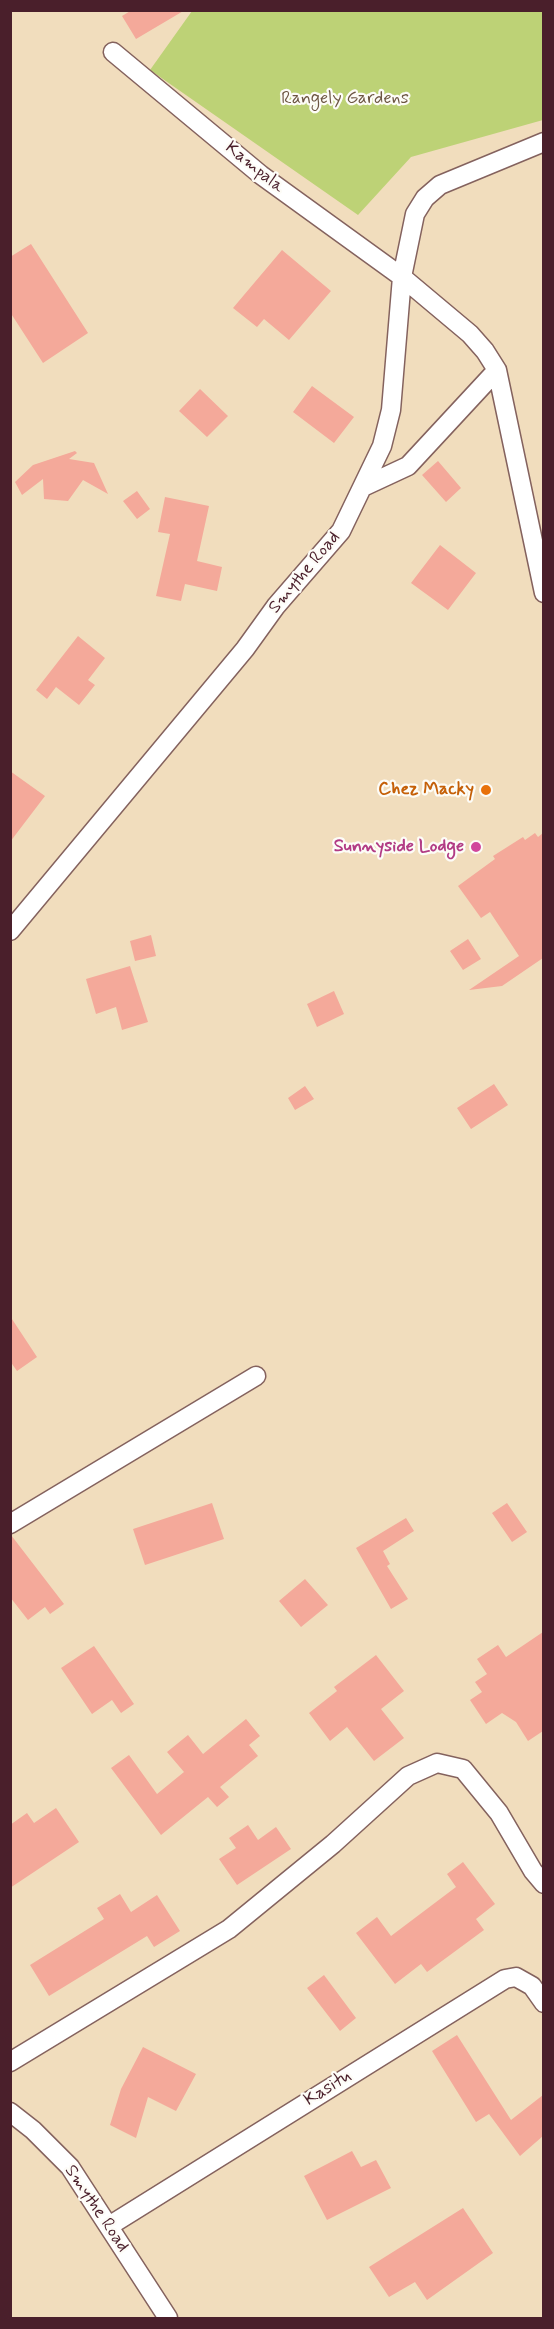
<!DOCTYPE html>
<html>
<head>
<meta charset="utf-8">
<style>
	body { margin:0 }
	#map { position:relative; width:554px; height:2329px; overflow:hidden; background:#f1ddbd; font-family:Mynerve,sans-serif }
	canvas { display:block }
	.frame { position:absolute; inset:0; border:12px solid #4a1f2b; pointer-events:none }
</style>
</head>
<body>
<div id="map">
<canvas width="554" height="2329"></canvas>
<div class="frame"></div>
</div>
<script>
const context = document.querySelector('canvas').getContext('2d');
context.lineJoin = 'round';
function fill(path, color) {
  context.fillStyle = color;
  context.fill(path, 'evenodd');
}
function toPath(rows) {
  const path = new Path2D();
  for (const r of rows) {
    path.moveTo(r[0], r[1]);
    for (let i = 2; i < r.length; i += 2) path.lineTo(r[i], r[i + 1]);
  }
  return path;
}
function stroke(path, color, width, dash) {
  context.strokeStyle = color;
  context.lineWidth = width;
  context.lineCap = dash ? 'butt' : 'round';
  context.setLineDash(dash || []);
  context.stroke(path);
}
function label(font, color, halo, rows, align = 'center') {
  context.font = font + ' Mynerve,sans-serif';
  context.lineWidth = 4.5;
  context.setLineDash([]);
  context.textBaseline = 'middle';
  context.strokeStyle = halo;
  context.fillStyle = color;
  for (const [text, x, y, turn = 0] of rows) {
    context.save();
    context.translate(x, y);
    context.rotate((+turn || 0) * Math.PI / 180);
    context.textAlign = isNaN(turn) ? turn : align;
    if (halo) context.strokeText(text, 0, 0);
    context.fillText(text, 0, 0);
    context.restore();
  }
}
const green = toPath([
	[192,11,543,11,543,120,411,157,358,215,150,70]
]);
const building = toPath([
	[132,10,185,10,136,39,122,16],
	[31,244,88,333,43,363,10,312,10,257],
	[282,250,331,291,289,340,264,319,257,327,233,308],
	[312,386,354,417,334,443,293,412],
	[200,389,228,416,207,437,179,411],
	[75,451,77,453,69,459,94,463,108,494,83,480,68,501,44,499,43,479,22,495,15,482,33,465],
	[438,461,461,488,446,502,422,475],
	[137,491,150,509,137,519,123,501],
	[165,497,209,506,197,561,222,567,217,591,185,584,181,601,156,596,170,534,158,532],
	[440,545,476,573,448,610,411,583],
	[78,636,105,658,88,680,95,685,79,705,56,687,47,699,36,690],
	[10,771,45,796,10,842],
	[535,833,538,837,543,833,543,958,502,986,469,990,519,956,490,912,481,918,458,886,495,859,493,856,523,837,525,840],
	[151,935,156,956,135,961,130,941],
	[468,939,481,959,463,970,450,951],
	[130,966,148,1022,122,1030,116,1007,96,1014,86,979],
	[334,991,344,1014,317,1027,307,1004],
	[494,1084,508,1105,471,1129,457,1108],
	[305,1086,314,1099,295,1110,288,1098],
	[10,1316,37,1357,17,1371,10,1361],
	[212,1503,224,1539,145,1565,133,1529],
	[507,1503,527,1532,512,1542,492,1513],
	[406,1518,414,1531,383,1551,390,1564,387,1566,408,1599,391,1609,356,1548],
	[11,1535,64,1604,50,1614,45,1607,28,1620,10,1597],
	[305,1579,328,1605,301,1627,279,1601],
	[543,1632,543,1731,528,1741,516,1722,502,1713,486,1724,470,1700,482,1692,475,1682,487,1674,477,1659,498,1645,506,1657],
	[94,1646,134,1704,121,1713,112,1700,92,1714,61,1668],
	[376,1655,404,1691,381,1709,404,1738,374,1761,347,1727,330,1741,309,1713,337,1691,334,1687],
	[246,1719,260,1736,249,1745,258,1756,220,1787,229,1797,217,1807,208,1797,161,1835,111,1768,129,1755,157,1794,184,1772,167,1752,188,1735,203,1754],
	[56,1808,79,1842,10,1888,10,1825,27,1813,34,1823],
	[248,1825,258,1840,276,1827,291,1849,237,1885,219,1859,236,1848,229,1838],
	[463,1862,495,1904,476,1919,484,1930,427,1972,421,1964,395,1984,356,1933,377,1917,391,1936,456,1887,447,1874],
	[120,1894,131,1912,157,1895,180,1931,154,1947,147,1936,49,1996,30,1965,104,1919,97,1908],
	[324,1975,356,2018,340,2031,307,1988],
	[457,2035,511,2120,543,2095,543,2136,520,2156,489,2114,476,2122,432,2051],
	[143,2047,196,2074,176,2111,148,2097,136,2138,110,2125,121,2089],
	[352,2151,361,2167,376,2160,391,2188,327,2220,304,2176],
	[463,2208,493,2253,427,2300,415,2282,389,2297,369,2267]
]);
const minor = toPath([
	[113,52,261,175,402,277,470,334,485,351,497,370,544,593],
	[365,486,408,466,497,370],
	[10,931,245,649,276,606,341,531,382,446,391,410,402,277,415,214,425,198,440,185,544,142],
	[10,1524,256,1376],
	[10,2062,229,1929,333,1844,408,1776,437,1763,463,1769,499,1813,533,1871,544,1884],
	[10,2112,33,2130,70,2167,168,2318],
	[109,2226,505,1979,516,1977,532,1986,544,2003]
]);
const markers = [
	[486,790,6,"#e8710a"],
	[476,847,6,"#d1479c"]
];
const parkNames = [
	["Rangely Gardens",345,99]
];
const streetNames = [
	["Kampala",254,168,39],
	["Smythe Road",305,573,-50],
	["Kasitu",328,2089,-32],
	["Smythe Road",96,2209,56]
];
const foodNames = [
	["Chez Macky",474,790]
];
const hotelNames = [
	["Sunnyside Lodge",464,847]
];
fill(green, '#bdd276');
fill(building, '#f4a99a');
stroke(minor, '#84625e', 21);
stroke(minor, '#fff', 18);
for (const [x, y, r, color] of markers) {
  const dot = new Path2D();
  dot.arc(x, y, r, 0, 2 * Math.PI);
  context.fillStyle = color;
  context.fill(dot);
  stroke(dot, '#fdfcf7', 2);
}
label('18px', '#6c5542', '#fdfcf7', parkNames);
label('18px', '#4a1f2b', '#fdfcf7', streetNames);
label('bold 18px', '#c56008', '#fdfcf7', foodNames, 'right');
label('bold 18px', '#b23c85', '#fdfcf7', hotelNames, 'right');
</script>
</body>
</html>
